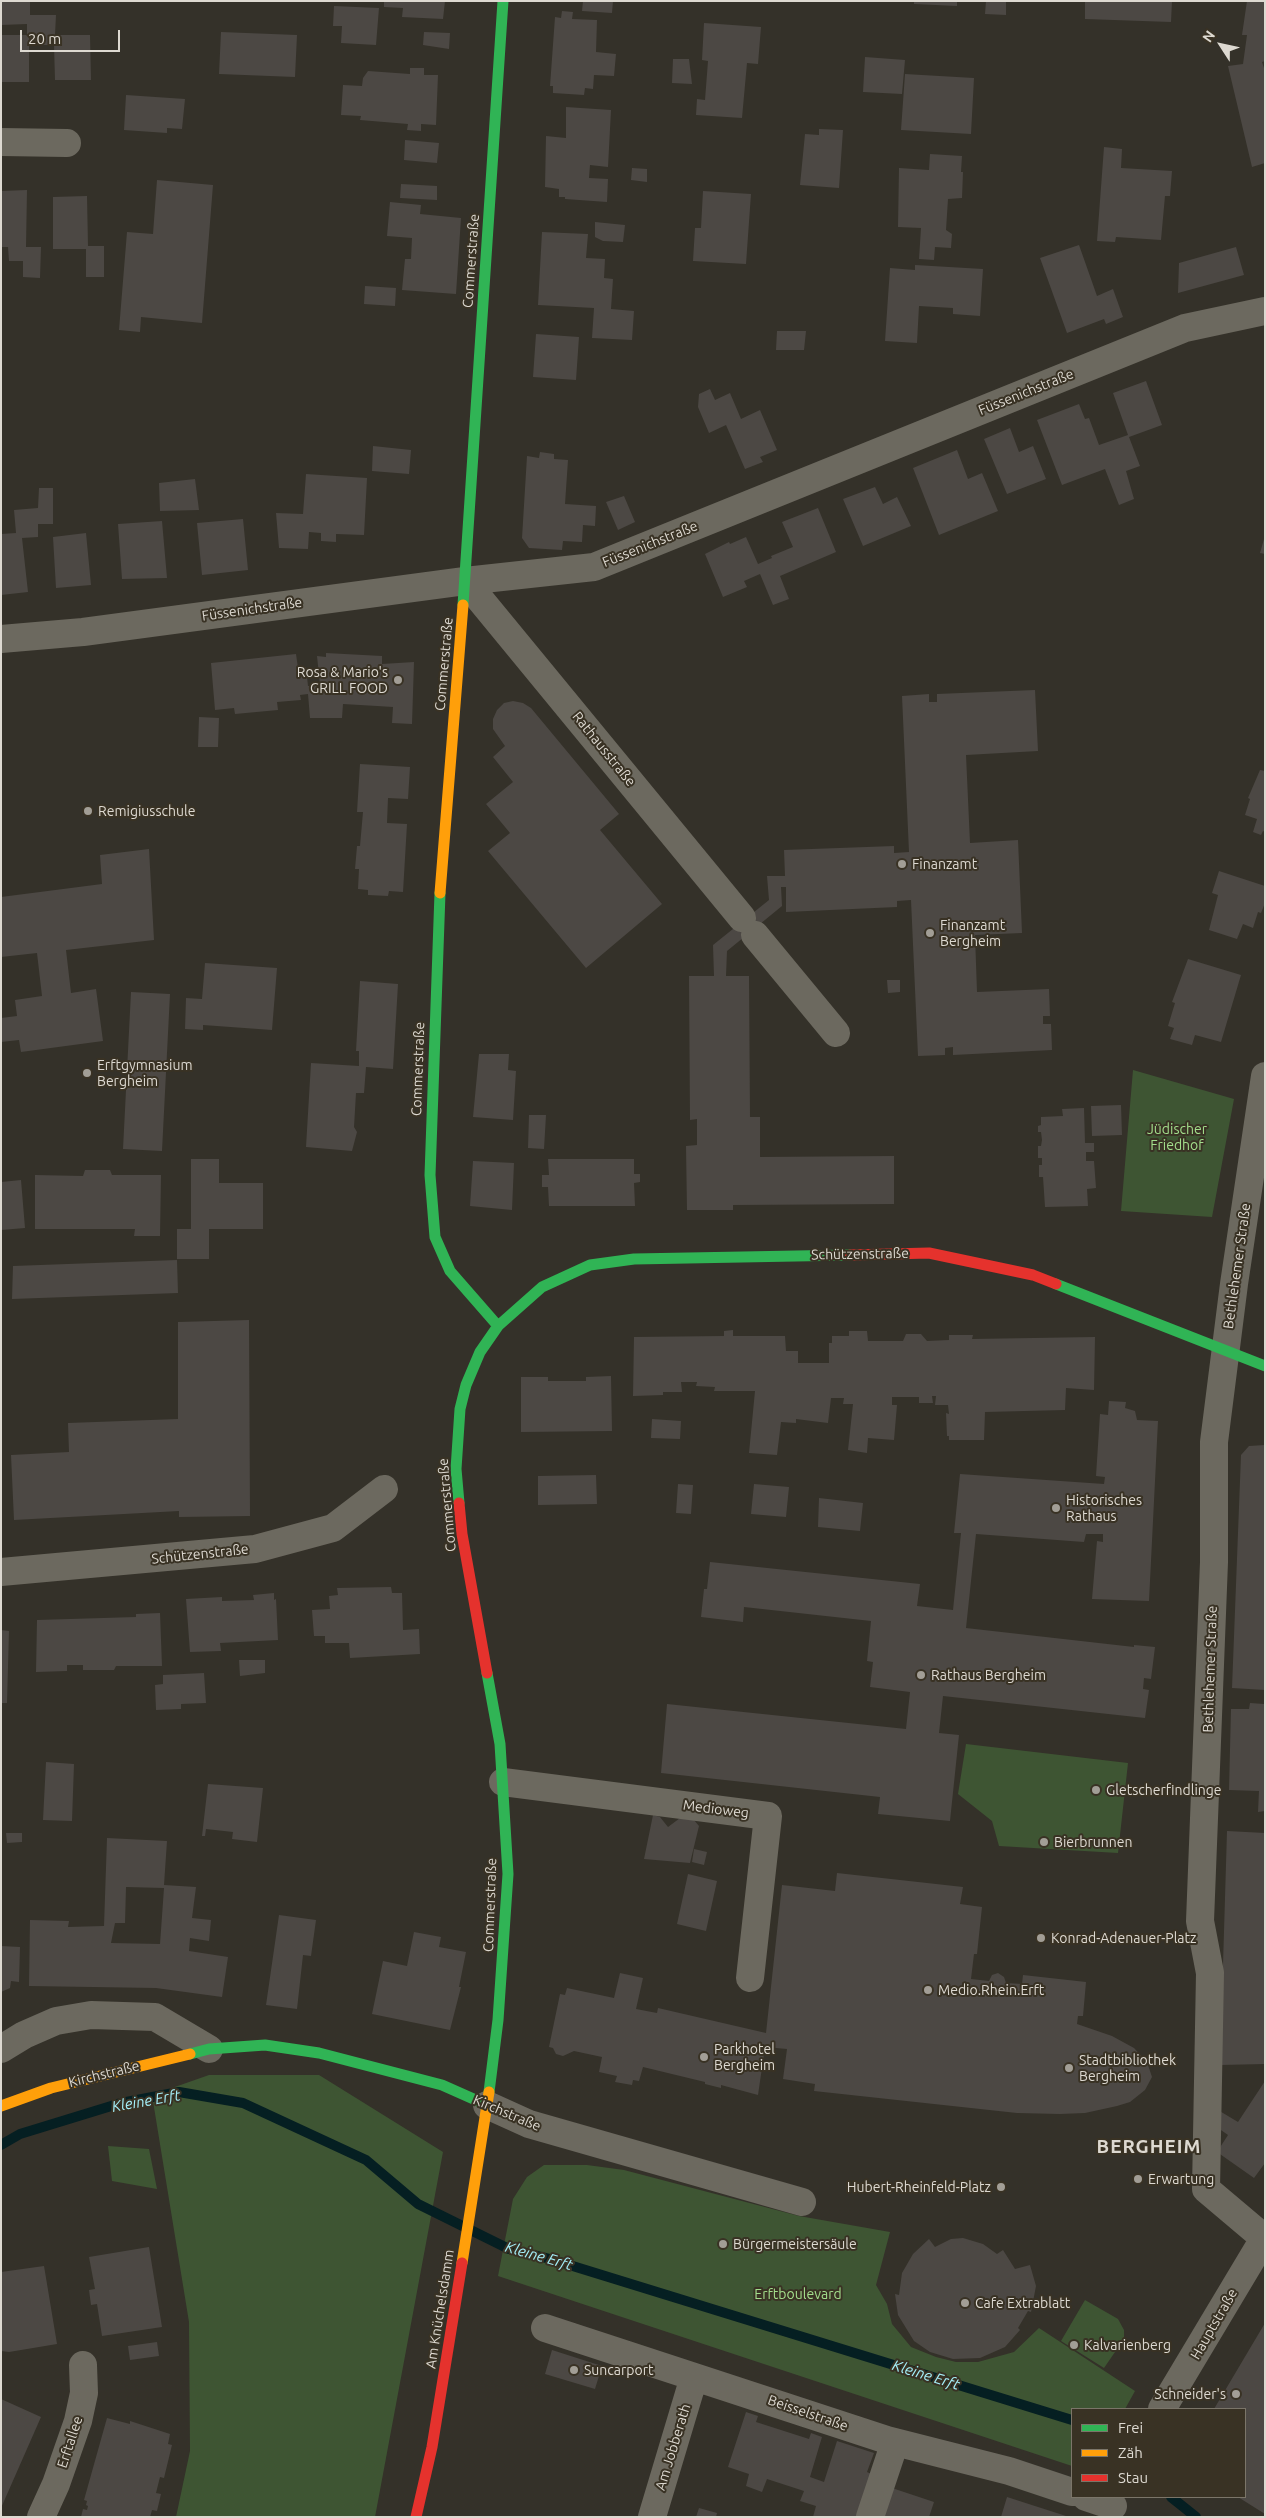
<!DOCTYPE html>
<html>
<head>
<meta charset="utf-8">
<style>
	body { margin:0 }
	#map { position:relative; width:1266px; height:2518px; overflow:hidden; background:#343129; font-family:Ubuntu,sans-serif }
	canvas { display:block }
	.frame { position:absolute; inset:0; border:2px solid #ddd9d1; pointer-events:none }
	.legend { position:absolute; left:1071px; top:2408px; width:175px; height:90px; box-sizing:border-box; background:#393224; border:1px solid #7b7569; margin:0; padding:6px 9px; list-style:none; font-size:15px; color:#ddd9d1 }
	.legend li { display:flex; align-items:center; gap:10px; height:25px }
	.legend b { width:25px; border:1px solid #7b7569 }
	.north { position:absolute; left:1196px; top:20px; width:50px; height:50px; -webkit-text-stroke:4px #393224; paint-order:stroke; rotate:305deg; font-size:14px; font-weight:700; line-height:20px; text-align:center; color:#ddd9d1 }
	.north::after { content:''; display:block; margin:auto; width:18px; height:22px; background:#ddd9d1; clip-path:polygon(50% 0,100% 100%,50% 72%,0 100%) }
	.scale { position:absolute; left:20px; top:30px; width:100px; height:22px; box-sizing:border-box; border:2px solid #ddd9d1; border-top:0; padding-left:6px; font-size:15px; line-height:18px; white-space:nowrap; color:#ddd9d1; -webkit-text-stroke:4px #393224; paint-order:stroke }
</style>
</head>
<body>
<div id="map">
<canvas width="1266" height="2518"></canvas>
<div class="frame"></div>
<ul class="legend">
<li><b style="height:6px;background:#30b455"></b>Frei</li>
<li><b style="height:6px;background:#ff9f0a"></b>Zäh</li>
<li><b style="height:6px;background:#e5322d"></b>Stau</li>
</ul>
<div class="north">N</div>
<div class="scale">20 m</div>
</div>
<script>
const context = document.querySelector('canvas').getContext('2d');
context.lineJoin = 'round';
function fill(path, color) {
  context.fillStyle = color;
  context.fill(path, 'evenodd');
}
function toPath(rows) {
  const path = new Path2D();
  for (const r of rows) {
    path.moveTo(r[0], r[1]);
    for (let i = 2; i < r.length; i += 2) path.lineTo(r[i], r[i + 1]);
  }
  return path;
}
function stroke(path, color, width, dash) {
  context.strokeStyle = color;
  context.lineWidth = width;
  context.lineCap = dash ? 'butt' : 'round';
  context.setLineDash(dash || []);
  context.stroke(path);
}
function label(font, color, halo, rows, align = 'center') {
  context.font = font + ' Ubuntu,sans-serif';
  context.lineWidth = 4;
  context.setLineDash([]);
  context.textBaseline = 'middle';
  context.strokeStyle = halo;
  context.fillStyle = color;
  for (const [text, x, y, turn = 0] of rows) {
    context.save();
    context.translate(x, y);
    context.rotate((+turn || 0) * Math.PI / 180);
    context.textAlign = isNaN(turn) ? turn : align;
    if (halo) context.strokeText(text, 0, 0);
    context.fillText(text, 0, 0);
    context.restore();
  }
}
const green = toPath([
	[1133,1070,1234,1099,1212,1217,1121,1211],
	[966,1744,1128,1763,1118,1853,999,1846,992,1821,958,1794],
	[209,2075,319,2075,443,2152,375,2517,176,2517,190,2451,189,2322,152,2095],
	[108,2146,149,2149,157,2189,112,2181],
	[544,2165,587,2165,624,2170,799,2216,890,2232,876,2285,887,2304,892,2324,911,2347,936,2357,956,2362,978,2362,1014,2352,1039,2328,1135,2391,1125,2409,1072,2409,1072,2466,498,2276,513,2199,527,2177],
	[1085,2300,1118,2319,1124,2330,1124,2339,1104,2368,1061,2341]
]);
const stream = toPath([
	[1,2145,20,2134,121,2103,179,2092,243,2103,366,2160,418,2204,509,2249,550,2259,1072,2420],
	[1171,2497,1196,2517]
]);
const building = toPath([
	[1,1,30,1,30,15,56,15,55,35,90,35,91,80,55,80,54,45,29,45,29,82,1,82,1,35,27,35,27,24,1,25],
	[384,1,445,1,443,19,402,17,403,8,384,7],
	[583,1,613,1,612,13,582,11],
	[914,1,957,1,957,6,914,4],
	[986,1,1006,1,1006,15,985,14],
	[1085,1,1172,1,1171,22,1085,19],
	[1247,1,1265,1,1265,61,1262,62,1265,71,1265,163,1252,167,1228,66,1243,64,1247,35,1242,35],
	[334,6,379,8,376,45,341,43,342,26,333,26],
	[562,11,573,12,572,19,597,20,596,52,616,54,614,76,594,75,593,89,585,88,584,95,553,93,553,86,550,86,555,17,561,18],
	[704,23,761,27,758,64,747,63,742,118,696,115,697,99,705,100,708,61,702,60],
	[221,32,297,35,295,77,219,74],
	[424,32,450,33,449,49,423,45],
	[865,57,905,60,902,94,863,92],
	[673,59,689,59,692,84,672,83],
	[410,68,424,68,424,75,438,75,436,125,421,124,421,131,407,130,408,124,360,120,361,116,341,115,343,85,362,86,363,78,368,71,410,74],
	[905,74,974,78,971,134,901,130],
	[126,95,185,99,182,129,167,128,167,133,124,130],
	[566,107,611,110,608,167,590,165,589,178,608,179,607,202,565,199,565,197,559,197,559,189,545,187,546,136,566,138],
	[819,129,843,130,839,188,800,185,805,134,819,135],
	[405,140,439,143,437,163,404,160],
	[1104,147,1122,149,1121,168,1172,171,1170,196,1165,196,1161,240,1116,237,1115,242,1097,241],
	[930,154,962,156,961,172,963,172,962,198,948,199,946,230,952,234,951,248,935,247,934,260,919,259,921,228,898,227,899,168,929,170],
	[632,168,647,169,647,182,631,180],
	[157,180,213,185,202,323,141,317,140,332,119,330,127,232,153,234],
	[401,184,437,186,437,200,400,198],
	[27,190,26,247,41,247,40,278,23,277,23,261,9,261,8,247,1,247,1,191],
	[703,191,751,194,746,264,693,261,695,228,701,228],
	[87,196,88,246,104,246,104,277,86,277,86,249,53,249,53,197],
	[390,202,421,205,420,214,461,218,456,294,402,290,405,259,411,259,412,238,387,236],
	[595,222,625,225,623,242,603,241,595,237],
	[542,232,588,234,586,258,605,259,604,278,613,279,611,309,634,311,632,340,592,338,594,308,538,305],
	[1079,245,1097,296,1113,289,1123,317,1106,324,1104,319,1067,333,1040,258],
	[1236,247,1244,275,1178,293,1179,263],
	[915,265,983,269,980,316,953,314,953,308,919,306,917,343,885,341,890,268,915,270],
	[365,286,396,288,395,306,364,304],
	[777,331,806,331,804,350,776,350],
	[536,334,579,337,576,380,533,377],
	[1146,381,1162,425,1129,437,1140,466,1126,471,1134,499,1119,505,1105,469,1062,485,1037,420,1079,404,1085,419,1089,418,1099,445,1128,435,1113,393],
	[710,389,715,400,730,393,741,419,760,410,777,450,760,457,763,462,745,469,726,425,709,433,698,407,699,394],
	[1010,428,1019,452,1033,446,1046,479,1007,494,984,439],
	[373,446,411,450,409,474,372,471],
	[957,450,968,479,982,473,998,511,939,535,913,468],
	[540,452,554,454,554,459,568,460,565,504,596,506,595,526,583,525,582,542,563,541,562,550,529,548,522,538,527,456,539,458],
	[306,474,367,478,364,535,336,534,336,542,321,541,321,533,309,532,308,549,279,548,276,513,303,514],
	[195,479,199,510,160,511,159,483],
	[875,487,883,504,897,497,911,526,863,546,843,499],
	[39,488,53,488,53,524,38,524,38,537,22,538,28,592,1,595,1,534,16,533,14,510,38,508],
	[624,496,635,522,618,530,606,502],
	[818,508,836,552,780,576,789,599,773,605,760,574,744,581,747,587,723,597,705,554,729,542,730,544,746,537,758,564,772,558,771,556,793,547,782,522],
	[243,519,248,570,202,575,197,523],
	[162,521,167,578,122,579,118,524],
	[86,533,91,585,56,588,53,537],
	[1264,539,1265,539,1265,554,1260,553],
	[326,653,382,656,382,664,414,662,412,724,392,723,393,707,377,706,343,704,342,718,310,718,308,694,300,695,301,700,277,702,278,710,235,714,234,708,215,710,211,663,296,654,298,668,306,667,308,686,320,685,317,656,326,657],
	[1035,690,1038,751,966,755,970,843,1018,840,1022,933,975,935,977,992,1049,989,1050,1016,1043,1016,1043,1024,1051,1024,1052,1050,953,1055,953,1047,945,1048,945,1055,918,1056,911,900,897,901,897,907,786,912,786,887,781,887,782,906,727,951,726,976,749,976,750,1117,760,1117,760,1157,894,1156,894,1204,733,1205,733,1210,687,1210,686,1146,697,1145,697,1119,690,1120,689,976,714,976,713,945,769,900,767,876,785,876,784,850,894,846,894,853,909,852,902,696,929,694,929,702,937,702,937,694],
	[513,701,523,703,531,708,619,814,600,830,662,904,586,968,488,851,510,833,486,804,513,782,493,757,505,746,493,729,493,719,497,710,504,703],
	[199,717,219,718,218,747,198,747],
	[360,764,410,767,408,799,388,798,387,823,407,824,403,892,389,891,388,896,368,895,368,890,358,889,359,869,355,869,357,846,360,846,363,812,357,812],
	[1260,770,1265,771,1265,832,1263,831,1261,835,1253,832,1257,819,1245,815,1250,799,1248,798],
	[149,849,154,940,66,950,71,993,96,989,103,1041,21,1052,19,1040,1,1042,1,1018,17,1016,15,1000,42,996,37,953,1,957,1,897,102,884,100,855],
	[1219,871,1265,886,1265,903,1261,913,1258,912,1253,928,1243,924,1237,939,1209,930,1218,895,1212,893],
	[1188,959,1241,975,1221,1042,1195,1035,1192,1045,1170,1039,1174,1028,1168,1026,1175,1003,1172,1002],
	[205,963,277,968,272,1030,203,1025,203,1030,185,1029,186,998,202,999],
	[887,980,900,980,900,992,888,993],
	[360,981,398,984,393,1069,366,1067,364,1093,356,1093,354,1127,357,1132,352,1151,306,1147,311,1063,359,1066,359,1051,356,1051],
	[131,992,170,994,162,1151,123,1149],
	[479,1054,509,1054,508,1070,516,1071,513,1120,473,1117],
	[1121,1105,1122,1135,1092,1136,1091,1106],
	[1084,1108,1085,1143,1094,1143,1094,1152,1086,1152,1086,1161,1094,1161,1096,1188,1087,1189,1088,1206,1045,1207,1043,1177,1039,1177,1039,1165,1042,1165,1042,1158,1038,1158,1038,1146,1041,1146,1042,1140,1041,1132,1038,1132,1038,1126,1041,1125,1041,1117,1063,1116,1062,1109],
	[529,1115,546,1115,544,1149,528,1148],
	[191,1159,219,1159,219,1183,263,1183,263,1229,209,1229,209,1259,177,1259,177,1229,191,1229],
	[548,1159,634,1159,634,1174,640,1174,640,1182,634,1183,635,1206,549,1206,548,1187,542,1187,542,1175,549,1175],
	[473,1161,514,1163,512,1210,470,1206],
	[85,1170,110,1170,112,1175,161,1175,160,1236,134,1236,135,1229,35,1229,35,1175,83,1176],
	[21,1180,25,1228,1,1230,1,1182],
	[177,1260,178,1293,12,1299,13,1266],
	[249,1320,250,1516,179,1517,179,1511,14,1520,11,1455,69,1452,68,1423,178,1419,178,1322],
	[733,1330,733,1336,785,1336,786,1351,798,1351,798,1363,829,1363,829,1343,832,1343,832,1336,849,1336,849,1331,867,1331,868,1341,903,1341,906,1334,921,1334,927,1341,949,1340,949,1335,973,1335,972,1339,1095,1337,1094,1390,1066,1388,1065,1410,985,1412,984,1440,949,1440,949,1436,947,1436,946,1413,949,1414,948,1405,935,1405,936,1396,932,1396,933,1403,919,1403,919,1397,892,1397,892,1405,897,1405,894,1440,868,1438,867,1453,848,1450,853,1404,843,1404,844,1398,831,1398,828,1423,796,1419,796,1423,781,1422,777,1455,749,1453,755,1391,714,1391,715,1387,696,1386,697,1382,681,1382,682,1392,663,1392,663,1395,633,1396,634,1337,724,1336,724,1331],
	[611,1376,612,1431,521,1432,521,1377,548,1377,548,1381,586,1381,586,1377],
	[1109,1401,1126,1402,1125,1408,1135,1411,1137,1420,1158,1421,1149,1601,1092,1599,1097,1541,1103,1542,1103,1534,1086,1534,1084,1542,976,1534,966,1628,1134,1647,1134,1645,1155,1647,1151,1679,1144,1678,1143,1689,1149,1690,1145,1718,943,1696,939,1733,959,1735,950,1821,878,1814,880,1797,661,1773,667,1704,906,1729,910,1692,870,1687,873,1662,867,1661,871,1621,744,1607,743,1622,701,1617,704,1589,707,1589,710,1562,920,1584,917,1606,953,1610,961,1533,954,1533,960,1474,1104,1484,1105,1477,1096,1476,1100,1414,1108,1415],
	[652,1419,681,1421,680,1439,651,1438],
	[1265,1445,1265,1690,1232,1688,1241,1455,1249,1446],
	[596,1475,597,1504,538,1505,538,1476],
	[678,1484,693,1485,691,1514,676,1513],
	[754,1484,789,1487,786,1517,751,1514],
	[819,1498,863,1503,860,1531,818,1527],
	[391,1587,392,1593,402,1593,403,1630,419,1629,420,1654,350,1658,349,1643,325,1643,325,1636,314,1636,312,1610,330,1609,329,1596,338,1595,337,1588],
	[274,1593,274,1600,276,1599,278,1640,220,1643,221,1651,190,1652,186,1599,222,1597,222,1601,254,1600,253,1595],
	[160,1613,162,1666,116,1666,114,1670,83,1670,83,1665,67,1665,67,1671,36,1672,37,1620,136,1617,136,1614],
	[1,1630,9,1631,7,1703,1,1703],
	[239,1660,265,1660,265,1673,240,1676],
	[204,1673,206,1703,181,1704,181,1709,156,1710,155,1685,163,1684,163,1675],
	[1250,1703,1264,1704,1265,1811,1258,1812,1259,1791,1229,1790,1231,1709,1249,1709],
	[46,1762,74,1764,72,1821,43,1820],
	[208,1784,263,1788,257,1842,232,1839,233,1832,206,1829,205,1836,202,1836],
	[653,1815,660,1817,668,1827,680,1818,694,1820,699,1826,690,1863,644,1859],
	[1227,1831,1265,1833,1265,2064,1220,2065],
	[6,1833,22,1833,22,1842,7,1843],
	[107,1838,167,1841,164,1885,196,1887,192,1918,211,1920,209,1941,190,1938,189,1951,228,1957,222,1997,156,1988,29,1986,30,1920,69,1921,68,1927,104,1926],
	[126,1887,164,1888,160,1944,111,1943,115,1923,125,1923],
	[694,1849,707,1852,704,1865,692,1862],
	[837,1873,963,1887,960,1904,982,1907,977,1954,974,1954,971,1979,989,1981,992,1975,998,1973,1004,1977,1006,1983,1022,1984,1023,1975,1086,1982,1083,2016,1078,2016,1077,2024,1112,2036,1134,2048,1147,2062,1152,2077,1145,2090,1130,2102,1117,2106,1085,2113,1060,2114,1017,2113,814,2091,815,2084,783,2079,787,2049,765,2047,758,2095,721,2085,721,2088,705,2084,705,2082,643,2067,639,2081,633,2080,632,2085,615,2082,617,2076,599,2072,602,2057,574,2051,563,2056,556,2054,553,2048,549,2047,560,1994,565,1995,567,1988,614,1998,620,1973,643,1978,636,2009,657,2013,658,2008,766,2033,782,1885,835,1891],
	[688,1874,717,1881,706,1931,677,1924],
	[279,1915,316,1920,311,1956,303,1955,297,2009,266,2005],
	[414,1932,441,1937,439,1947,466,1952,459,1987,461,1987,450,2030,372,2014,383,1961,407,1966],
	[1,1946,20,1947,19,1982,11,1981,10,1988,1,1992],
	[1265,2081,1265,2163,1254,2178,1217,2152,1228,2135,1218,2128,1218,2110,1238,2122],
	[963,2238,983,2244,997,2254,1003,2250,1015,2269,1030,2265,1036,2286,1031,2312,1028,2311,1018,2328,1020,2330,1005,2347,980,2358,953,2359,930,2352,914,2341,898,2315,895,2294,899,2295,902,2273,913,2254,929,2239,935,2247,951,2239],
	[149,2247,162,2327,102,2336,97,2304,91,2305,89,2290,95,2289,89,2257],
	[44,2266,57,2344,9,2352,1,2351,1,2272],
	[1265,2323,1265,2514,1238,2497,1245,2497,1245,2409,1214,2409],
	[157,2342,159,2356,130,2360,128,2346],
	[552,2350,602,2366,595,2389,545,2374],
	[1,2399,41,2417,1,2508],
	[746,2412,758,2416,756,2422,809,2439,811,2433,822,2437,810,2477,824,2482,837,2441,874,2453,867,2472,874,2475,862,2517,813,2517,816,2506,800,2501,804,2491,767,2479,762,2492,746,2486,749,2474,728,2467],
	[107,2418,130,2424,130,2421,170,2434,168,2444,172,2445,164,2478,160,2477,156,2493,161,2494,157,2511,152,2510,150,2517,81,2517,83,2509,87,2510,88,2506,86,2505,87,2501,84,2500],
	[889,2487,934,2502,929,2517,879,2517],
	[1007,2497,1066,2516,1066,2517,1001,2517],
	[699,2508,717,2513,716,2517,696,2517]
]);
const street = toPath([
	[1,142,67,143],
	[465,581,742,918],
	[1,639,83,632,465,581,594,567,1185,328,1265,311],
	[755,935,836,1033],
	[1,1572,255,1549,333,1528,384,1489],
	[503,1782,768,1816,750,1978],
	[1,2049,24,2035,56,2021,91,2015,155,2017,209,2049],
	[487,2105,529,2124,802,2202],
	[1264,2238,1206,2189,1210,1973,1200,1921,1214,1562,1214,1442,1234,1284,1265,1076],
	[545,2328,887,2440,1009,2471,1072,2492],
	[1162,2409,1265,2237],
	[1086,2497,1113,2506],
	[41,2517,56,2484,78,2421,84,2393,83,2365],
	[652,2517,694,2377],
	[870,2517,895,2442]
]);
const fast = toPath([
	[463,605,503,1],
	[440,893,430,1175,435,1237,450,1271,498,1326],
	[1056,1284,1265,1366],
	[459,1503,456,1469,460,1409,466,1385,480,1352,498,1326,542,1287,590,1265,634,1259,850,1255],
	[487,1673,500,1744,508,1874,498,2020,489,2092],
	[190,2054,209,2049,265,2045,319,2053,442,2085,487,2105]
]);
const slow = toPath([
	[440,893,463,605],
	[1,2106,51,2088,190,2054],
	[462,2263,489,2092]
]);
const jam = toPath([
	[850,1255,929,1253,1033,1275,1056,1284],
	[459,1503,462,1534,487,1673],
	[416,2517,432,2447,462,2263]
]);
const markers = [
	[398,680,5,"#a29e96"],
	[88,811,5,"#a29e96"],
	[902,864,5,"#a29e96"],
	[930,933,5,"#a29e96"],
	[87,1073,5,"#a29e96"],
	[1056,1508,5,"#a29e96"],
	[921,1675,5,"#a29e96"],
	[1096,1790,5,"#a29e96"],
	[1044,1842,5,"#a29e96"],
	[1041,1938,5,"#a29e96"],
	[928,1990,5,"#a29e96"],
	[704,2057,5,"#a29e96"],
	[1069,2068,5,"#a29e96"],
	[1138,2179,5,"#a29e96"],
	[1001,2187,5,"#a29e96"],
	[723,2244,5,"#a29e96"],
	[965,2303,5,"#a29e96"],
	[1074,2345,5,"#a29e96"],
	[574,2370,5,"#a29e96"],
	[1236,2394,5,"#a29e96"]
];
const streetNames = [
	["Commerstraße",471,261,-86],
	["Füssenichstraße",1026,392,-22],
	["Füssenichstraße",650,544,-22],
	["Füssenichstraße",252,609,-8],
	["Commerstraße",444,664,-85],
	["Rathausstraße",604,749,51],
	["Commerstraße",418,1069,-88],
	["Schützenstraße",860,1254,-1],
	["Bethlehemer Straße",1237,1266,-82],
	["Commerstraße",447,1505,-95],
	["Schützenstraße",200,1554,-6],
	["Bethlehemer Straße",1210,1669,-88],
	["Medioweg",716,1809,7],
	["Commerstraße",490,1905,-88],
	["Kirchstraße",104,2074,-14],
	["Kirchstraße",507,2113,23],
	["Am Knüchelsdamm",440,2309,-81],
	["Hauptstraße",1214,2324,-60],
	["Beisselstraße",808,2413,19],
	["Erftallee",70,2442,-72],
	["Am Jobberath",673,2447,-73]
];
const poiNames = [
	["Rosa & Mario's",388,672,"right"],
	["GRILL FOOD",388,688,"right"],
	["Remigiusschule",98,811],
	["Finanzamt",912,864],
	["Finanzamt",940,925],
	["Bergheim",940,941],
	["Erftgymnasium",97,1065],
	["Bergheim",97,1081],
	["Historisches",1066,1500],
	["Rathaus",1066,1516],
	["Rathaus Bergheim",931,1675],
	["Gletscherfindlinge",1106,1790],
	["Bierbrunnen",1054,1842],
	["Konrad-Adenauer-Platz",1051,1938],
	["Medio.Rhein.Erft",938,1990],
	["Parkhotel",714,2049],
	["Bergheim",714,2065],
	["Stadtbibliothek",1079,2060],
	["Bergheim",1079,2076],
	["Erwartung",1148,2179],
	["Hubert-Rheinfeld-Platz",991,2187,"right"],
	["Bürgermeistersäule",733,2244],
	["Cafe Extrablatt",975,2303],
	["Kalvarienberg",1084,2345],
	["Suncarport",584,2370],
	["Schneider's",1226,2394,"right"]
];
const parkNames = [
	["Jüdischer",1177,1129],
	["Friedhof",1177,1145],
	["Erftboulevard",798,2294]
];
const waterNames = [
	["Kleine Erft",146,2101,-10],
	["Kleine Erft",539,2256,16],
	["Kleine Erft",926,2375,17]
];
const districtNames = [
	["BERGHEIM",1149,2147]
];
fill(green, '#3e5533');
stroke(stream, '#051f22', 10);
fill(building, '#4c4844');
stroke(street, '#6c695f', 28);
stroke(fast, '#30b455', 11);
stroke(slow, '#ff9f0a', 11);
stroke(jam, '#e5322d', 11);
for (const [x, y, r, color] of markers) {
  const dot = new Path2D();
  dot.arc(x, y, r, 0, 2 * Math.PI);
  context.fillStyle = color;
  context.fill(dot);
  stroke(dot, '#393224', 2);
}
label('14px', '#ddd9d1', '#393224', streetNames);
label('14px', '#ddd9d1', '#393224', poiNames, 'left');
label('14px', '#a3de8c', '#393224', parkNames);
label('italic 15px', '#a5f0fa', '#393224', waterNames);
context.letterSpacing = '1px';
label('bold 19px', '#ddd9d1', '#393224', districtNames);
context.letterSpacing = '0px';
</script>
</body>
</html>
